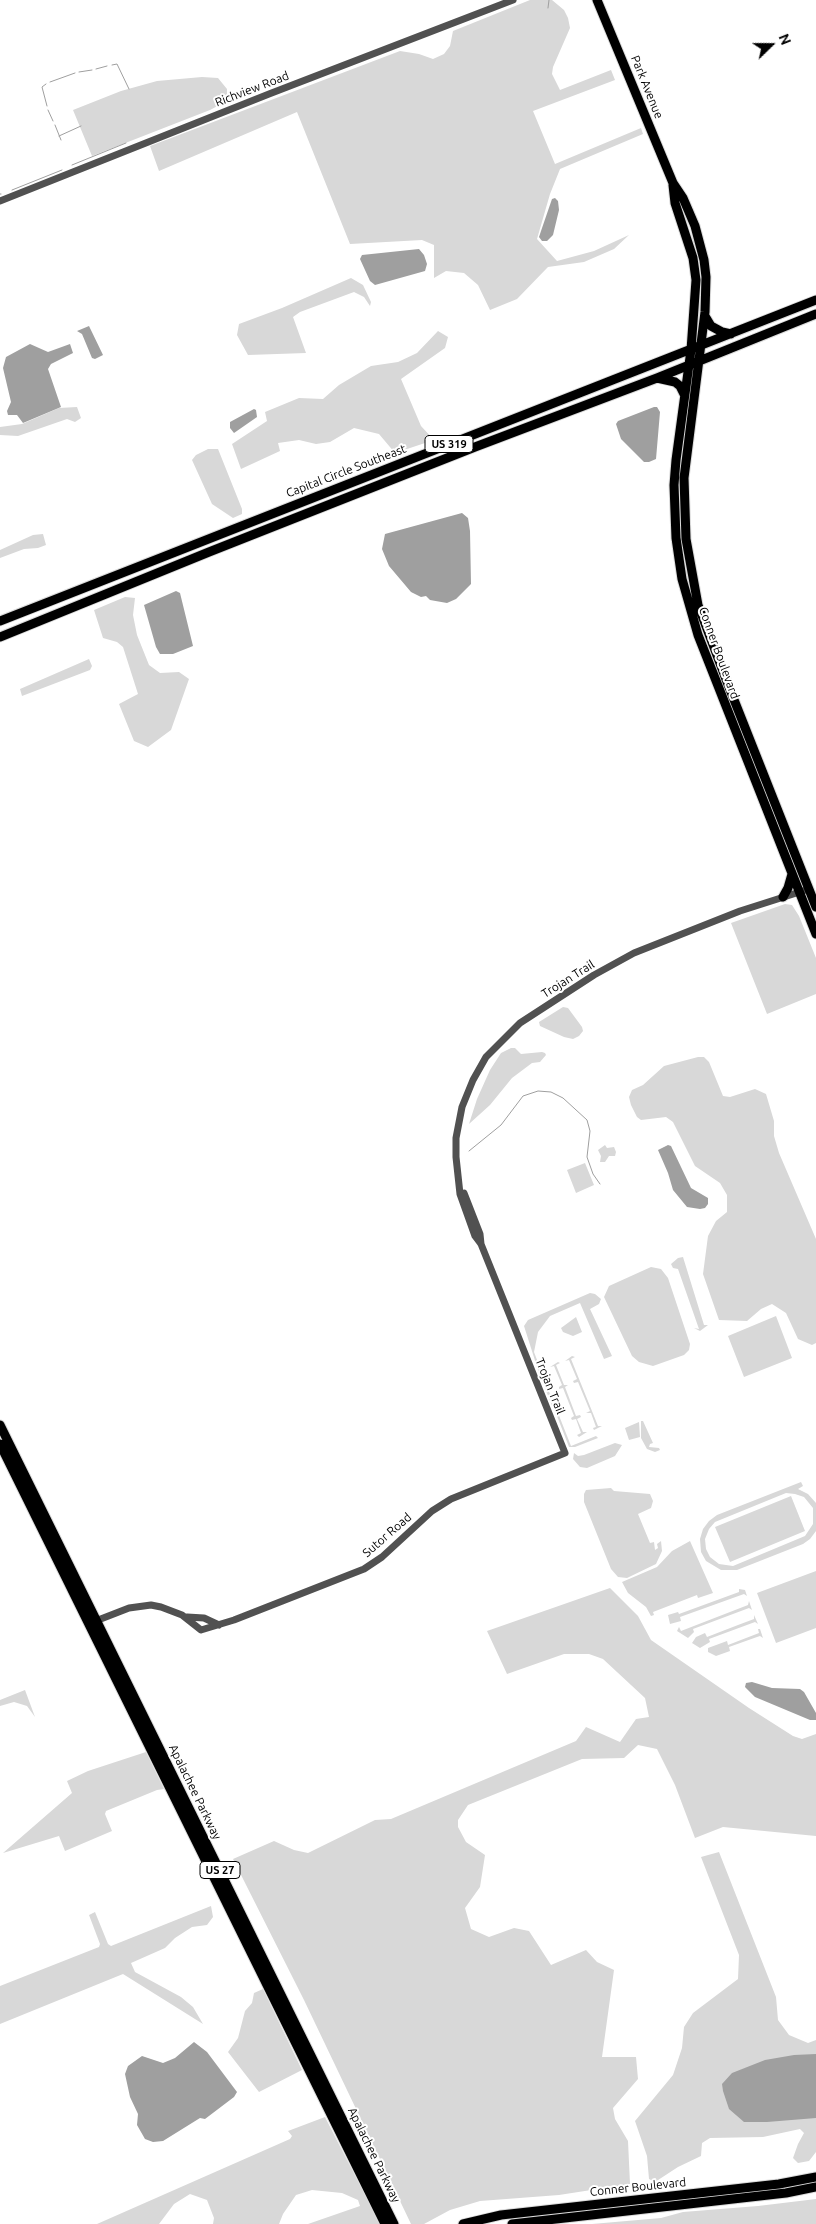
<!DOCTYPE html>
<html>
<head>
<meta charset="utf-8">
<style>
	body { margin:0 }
	#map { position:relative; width:816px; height:2224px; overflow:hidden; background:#fff; font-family:Ubuntu,sans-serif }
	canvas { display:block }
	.north { position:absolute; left:746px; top:20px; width:50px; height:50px; -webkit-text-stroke:4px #fff; paint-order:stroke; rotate:68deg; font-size:14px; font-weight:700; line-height:20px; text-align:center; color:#000 }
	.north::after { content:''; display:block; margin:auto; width:18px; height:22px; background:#000; clip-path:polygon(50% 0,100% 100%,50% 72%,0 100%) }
</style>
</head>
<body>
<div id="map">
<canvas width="816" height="2224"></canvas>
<div class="north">N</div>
</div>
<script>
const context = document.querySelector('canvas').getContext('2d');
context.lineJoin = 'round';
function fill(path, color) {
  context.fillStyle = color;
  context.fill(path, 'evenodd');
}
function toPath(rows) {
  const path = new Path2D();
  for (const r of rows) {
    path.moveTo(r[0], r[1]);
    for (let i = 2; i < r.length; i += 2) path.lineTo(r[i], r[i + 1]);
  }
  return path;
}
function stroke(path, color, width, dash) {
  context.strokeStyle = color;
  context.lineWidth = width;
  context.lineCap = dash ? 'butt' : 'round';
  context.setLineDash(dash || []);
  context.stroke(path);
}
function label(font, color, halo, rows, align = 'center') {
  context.font = font + ' Ubuntu,sans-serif';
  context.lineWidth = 4;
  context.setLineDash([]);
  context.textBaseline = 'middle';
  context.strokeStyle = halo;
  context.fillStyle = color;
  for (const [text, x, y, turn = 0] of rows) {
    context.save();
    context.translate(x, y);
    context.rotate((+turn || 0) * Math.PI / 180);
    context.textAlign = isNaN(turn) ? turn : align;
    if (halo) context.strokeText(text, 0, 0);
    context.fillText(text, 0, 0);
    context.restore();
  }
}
const green = toPath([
	[530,0,552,0,564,10,568,18,570,28,553,67,552,74,560,90,611,70,615,80,533,111,555,164,641,128,643,134,560,169,550,194,537,239,557,261,594,251,629,235,614,249,584,262,548,267,517,299,490,310,478,285,464,273,446,271,434,278,434,245,422,240,350,244,297,112,159,171,150,146,400,51,419,54,433,59,444,54,450,46,453,31],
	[202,77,218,78,227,89,227,101,210,110,92,156,73,110,121,91,157,81],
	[351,278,363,285,371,302,370,306,364,297,354,292,300,312,293,317,306,353,248,355,237,335,239,324,282,308],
	[438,331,448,337,445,348,401,379,421,426,434,440,395,453,379,434,354,428,330,442,316,444,299,440,278,443,280,451,241,469,232,444,267,421,265,412,299,398,323,399,339,385,371,366,398,362,417,353],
	[77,407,81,418,75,422,67,419,18,436,0,435,0,427,22,424,59,408],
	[208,449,218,449,242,509,242,514,233,518,212,504,192,460,196,455],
	[43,534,46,545,38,548,24,549,0,558,0,550,33,535],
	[125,597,135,598,133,615,137,635,149,665,160,673,179,672,189,679,171,730,148,747,134,741,119,704,138,694,123,647,117,642,103,638,94,610],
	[89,659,92,666,90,670,22,696,20,689],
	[785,904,792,905,799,916,816,958,816,994,767,1014,731,923],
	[563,1007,568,1008,582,1027,583,1031,579,1036,573,1039,564,1037,540,1026,539,1022],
	[511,1048,515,1048,521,1054,542,1052,545,1053,546,1055,540,1062,532,1063,512,1078,490,1105,469,1124,477,1099,490,1070,501,1053],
	[698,1057,704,1057,709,1062,723,1096,730,1097,755,1089,766,1094,774,1121,774,1136,779,1153,816,1239,816,1343,812,1345,798,1339,786,1313,772,1304,761,1309,747,1321,719,1320,703,1274,708,1236,716,1221,727,1212,727,1195,720,1183,695,1166,673,1122,666,1117,641,1120,637,1117,631,1105,629,1097,632,1090,643,1085,664,1066],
	[605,1145,607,1148,614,1147,616,1152,615,1156,609,1156,605,1162,600,1162,601,1156,598,1150],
	[585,1163,594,1185,576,1193,567,1170],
	[683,1257,704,1325,708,1325,700,1331,694,1328,699,1329,678,1269,673,1268,671,1264,678,1258],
	[651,1267,661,1269,668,1278,690,1344,689,1350,684,1355,653,1366,639,1362,632,1356,604,1297,609,1286],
	[590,1293,595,1294,601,1299,599,1304,590,1309,612,1356,604,1359,580,1303,550,1316,538,1332,534,1352,553,1402,558,1402,552,1406,538,1370,524,1326,528,1320],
	[776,1316,792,1358,744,1377,728,1336],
	[576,1317,582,1332,573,1336,563,1332,561,1328],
	[572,1356,575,1357,571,1359,598,1426,602,1426,594,1430,593,1428,596,1427,591,1413,586,1413,590,1411,578,1382,574,1383,573,1381,577,1379,569,1360,565,1361],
	[558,1362,560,1363,556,1365,564,1385,568,1385,565,1387,576,1416,580,1415,581,1417,577,1419,583,1432,587,1432,579,1437,577,1435,581,1433,576,1419,572,1420,571,1418,574,1416,563,1388,559,1389,559,1387,562,1385,554,1366,550,1367],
	[559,1409,561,1412,558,1413,571,1446,596,1436,598,1438,575,1447,569,1447,557,1416,555,1414,555,1411],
	[641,1421,643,1421,653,1443,650,1444,649,1447,659,1448,660,1450,655,1452,647,1449,641,1438],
	[639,1422,640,1437,629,1440,625,1428],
	[615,1443,622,1445,615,1456,587,1468,580,1467,573,1459,574,1453,578,1456,584,1455],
	[801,1482,803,1486,798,1489,808,1494,816,1503,816,1531,810,1539,803,1544,737,1570,721,1570,706,1561,701,1552,700,1539,703,1529,709,1521,717,1515],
	[786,1493,795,1494,804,1497,813,1508,813,1524,805,1536,733,1566,719,1564,710,1557,706,1549,705,1539,709,1529,715,1522],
	[611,1488,614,1491,650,1494,653,1501,651,1508,638,1514,650,1543,654,1542,655,1550,658,1548,657,1544,661,1541,662,1551,656,1564,627,1578,618,1577,611,1569,584,1502,584,1494,586,1490],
	[791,1496,805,1531,730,1562,715,1527],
	[690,1541,713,1593,698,1598,697,1595,653,1612,654,1615,651,1616,646,1607,628,1593,622,1582,657,1567,672,1551],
	[816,1571,816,1628,776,1643,757,1593],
	[610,1588,638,1616,651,1640,749,1708,793,1736,802,1739,816,1734,816,1836,723,1827,695,1838,675,1785,657,1749,638,1745,624,1758,582,1759,468,1805,458,1820,458,1827,466,1842,485,1855,480,1887,465,1908,471,1929,489,1937,514,1928,529,1931,551,1965,586,1950,597,1962,614,1970,602,2057,636,2057,638,2079,613,2108,615,2119,628,2141,630,2184,559,2195,480,2201,450,2210,424,2224,411,2224,304,2000,233,1859,274,1841,294,1850,308,1853,375,1820,391,1819,576,1741,586,1727,620,1742,636,1719,649,1717,645,1698,603,1659,589,1654,564,1654,507,1674,487,1631],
	[739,1589,745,1590,747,1596,744,1594,680,1617,681,1621,670,1624,668,1615,678,1612,679,1614,739,1592],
	[749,1601,752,1610,749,1608,693,1629,694,1632,688,1638,677,1631,679,1627,681,1631,748,1605],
	[754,1615,758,1624,755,1622,709,1639,710,1642,700,1648,692,1643,696,1637,705,1633,707,1637,738,1625,754,1619],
	[758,1629,760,1629,763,1638,760,1636,757,1637,729,1647,730,1651,716,1656,708,1652,708,1648,727,1641,728,1645,759,1633],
	[25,1690,35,1717,27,1706,14,1702,0,1706,0,1700],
	[146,1752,164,1789,157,1790,106,1811,105,1814,112,1831,65,1851,59,1836,3,1853,72,1793,67,1781,88,1771],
	[719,1852,776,1997,778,2020,789,2035,808,2043,816,2040,816,2152,809,2161,798,2163,793,2158,798,2144,804,2133,800,2129,763,2137,710,2138,702,2143,701,2156,678,2167,655,2182,649,2179,647,2156,635,2121,673,2075,682,2048,684,2027,693,2013,738,1979,739,1955,701,1857],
	[211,1906,213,1917,207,1925,192,1927,175,1938,165,1948,131,1963,135,1972,181,1997,193,2007,203,2024,123,1974,0,2024,0,1986,99,1947,100,1944,89,1915,95,1912,108,1944,111,1946],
	[263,1989,302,2070,259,2092,228,2052,238,2038,245,2011,252,2003,254,1993],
	[325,2117,380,2224,308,2224,360,2206,358,2200,342,2193,312,2190,296,2195,283,2214,279,2224,213,2224,214,2218,207,2200,190,2194,174,2204,159,2224,97,2224,290,2139,292,2136,288,2131],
	[816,2199,816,2224,592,2224,661,2218,683,2212,758,2206]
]);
const water = toPath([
	[555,198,558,201,559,210,553,235,547,241,542,241,539,237,541,231,552,199],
	[419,249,424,255,427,264,425,271,375,285,370,281,360,259,362,255],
	[89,326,103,355,95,359,92,358,82,334,77,331],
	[30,344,48,352,70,344,73,353,51,364,48,369,61,407,23,423,17,415,8,415,7,411,11,402,3,368,6,357],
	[654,407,657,407,660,412,656,459,649,462,644,462,621,439,616,424,618,421],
	[254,409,256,410,257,417,234,433,230,428,230,422],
	[462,513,468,518,470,531,471,584,456,599,447,603,430,600,426,596,421,597,411,592,389,566,382,549,385,534],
	[176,591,180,593,193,646,173,654,160,654,156,647,144,605],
	[668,1145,671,1146,691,1188,708,1198,708,1204,705,1208,700,1209,687,1207,673,1190,668,1173,658,1150],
	[752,1682,772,1688,800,1689,804,1692,816,1713,816,1720,810,1720,755,1697,745,1687,746,1683],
	[194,2042,207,2052,237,2092,234,2097,205,2119,200,2118,163,2141,153,2142,145,2139,137,2125,138,2114,130,2097,125,2074,128,2066,142,2056,163,2063,175,2058],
	[816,2054,816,2118,767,2122,744,2122,729,2109,723,2091,722,2084,732,2073,765,2060,794,2055]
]);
const stream = toPath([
	[548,8,549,0],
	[112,65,117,64,129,89],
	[96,69,107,66],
	[79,72,92,70],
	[50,82,75,73],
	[46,84,42,87,47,106],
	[48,110,53,121],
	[55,125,61,140],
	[59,136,81,126],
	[72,165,126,143],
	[12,190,62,170],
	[0,194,1,194],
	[469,1151,501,1125,523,1096,538,1091,551,1092,563,1098,587,1120,590,1131,587,1157,593,1174,600,1184]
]);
const minor = toPath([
	[0,201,269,94,513,0],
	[464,1193,480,1234,481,1244],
	[187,1617,204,1618,219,1625],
	[93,1622,129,1608,151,1605,161,1607,182,1615,201,1630,234,1620,364,1569,382,1557,432,1511,451,1499,565,1453,481,1244,475,1236,460,1194,456,1157,456,1138,462,1107,473,1080,486,1057,520,1023,594,975,634,953,740,911,809,889]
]);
const major = toPath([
	[597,0,673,183,683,198,695,226,704,260,706,277,705,312,684,478,686,539,698,605,727,682,816,907],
	[673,185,675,203,693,258,696,280,691,350,676,460,674,485,676,538,682,579,698,635,816,934],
	[705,316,711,326,722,332,731,334],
	[657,378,675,382,680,386,684,394],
	[0,621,816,300],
	[0,637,209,552,475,447,657,378,816,314],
	[783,897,788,888,792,874],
	[0,1425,394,2224],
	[0,1444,385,2224],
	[463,2224,501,2215,779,2184,816,2177],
	[512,2224,786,2193,816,2187]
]);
const shields = [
	[449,444,48],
	[220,1870,40]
];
const shieldNames = [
	["US 319",449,444],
	["US 27",220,1870]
];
const streetNames = [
	["Park Avenue",647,87,68],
	["Richview Road",252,89,-21],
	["Capital Circle Southeast",346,471,-21],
	["Conner Boulevard",719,653,70],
	["Trojan Trail",568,979,-32],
	["Trojan Trail",550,1386,68],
	["Sutor Road",387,1535,-41],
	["Apalachee Parkway",195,1792,64],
	["Apalachee Parkway",374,2155,64],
	["Conner Boulevard",638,2187,-6]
];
fill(green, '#d8d8d8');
fill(water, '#9f9f9f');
stroke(stream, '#9f9f9f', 1);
stroke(major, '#dbdbdb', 11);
stroke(minor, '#515151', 7);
stroke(major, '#000', 9);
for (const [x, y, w] of shields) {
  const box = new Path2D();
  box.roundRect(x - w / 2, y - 8.5, w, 17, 4);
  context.fillStyle = '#fff';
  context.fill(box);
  stroke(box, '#000', 1);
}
label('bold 11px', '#000', null, shieldNames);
label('12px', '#000', '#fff', streetNames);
</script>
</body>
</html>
